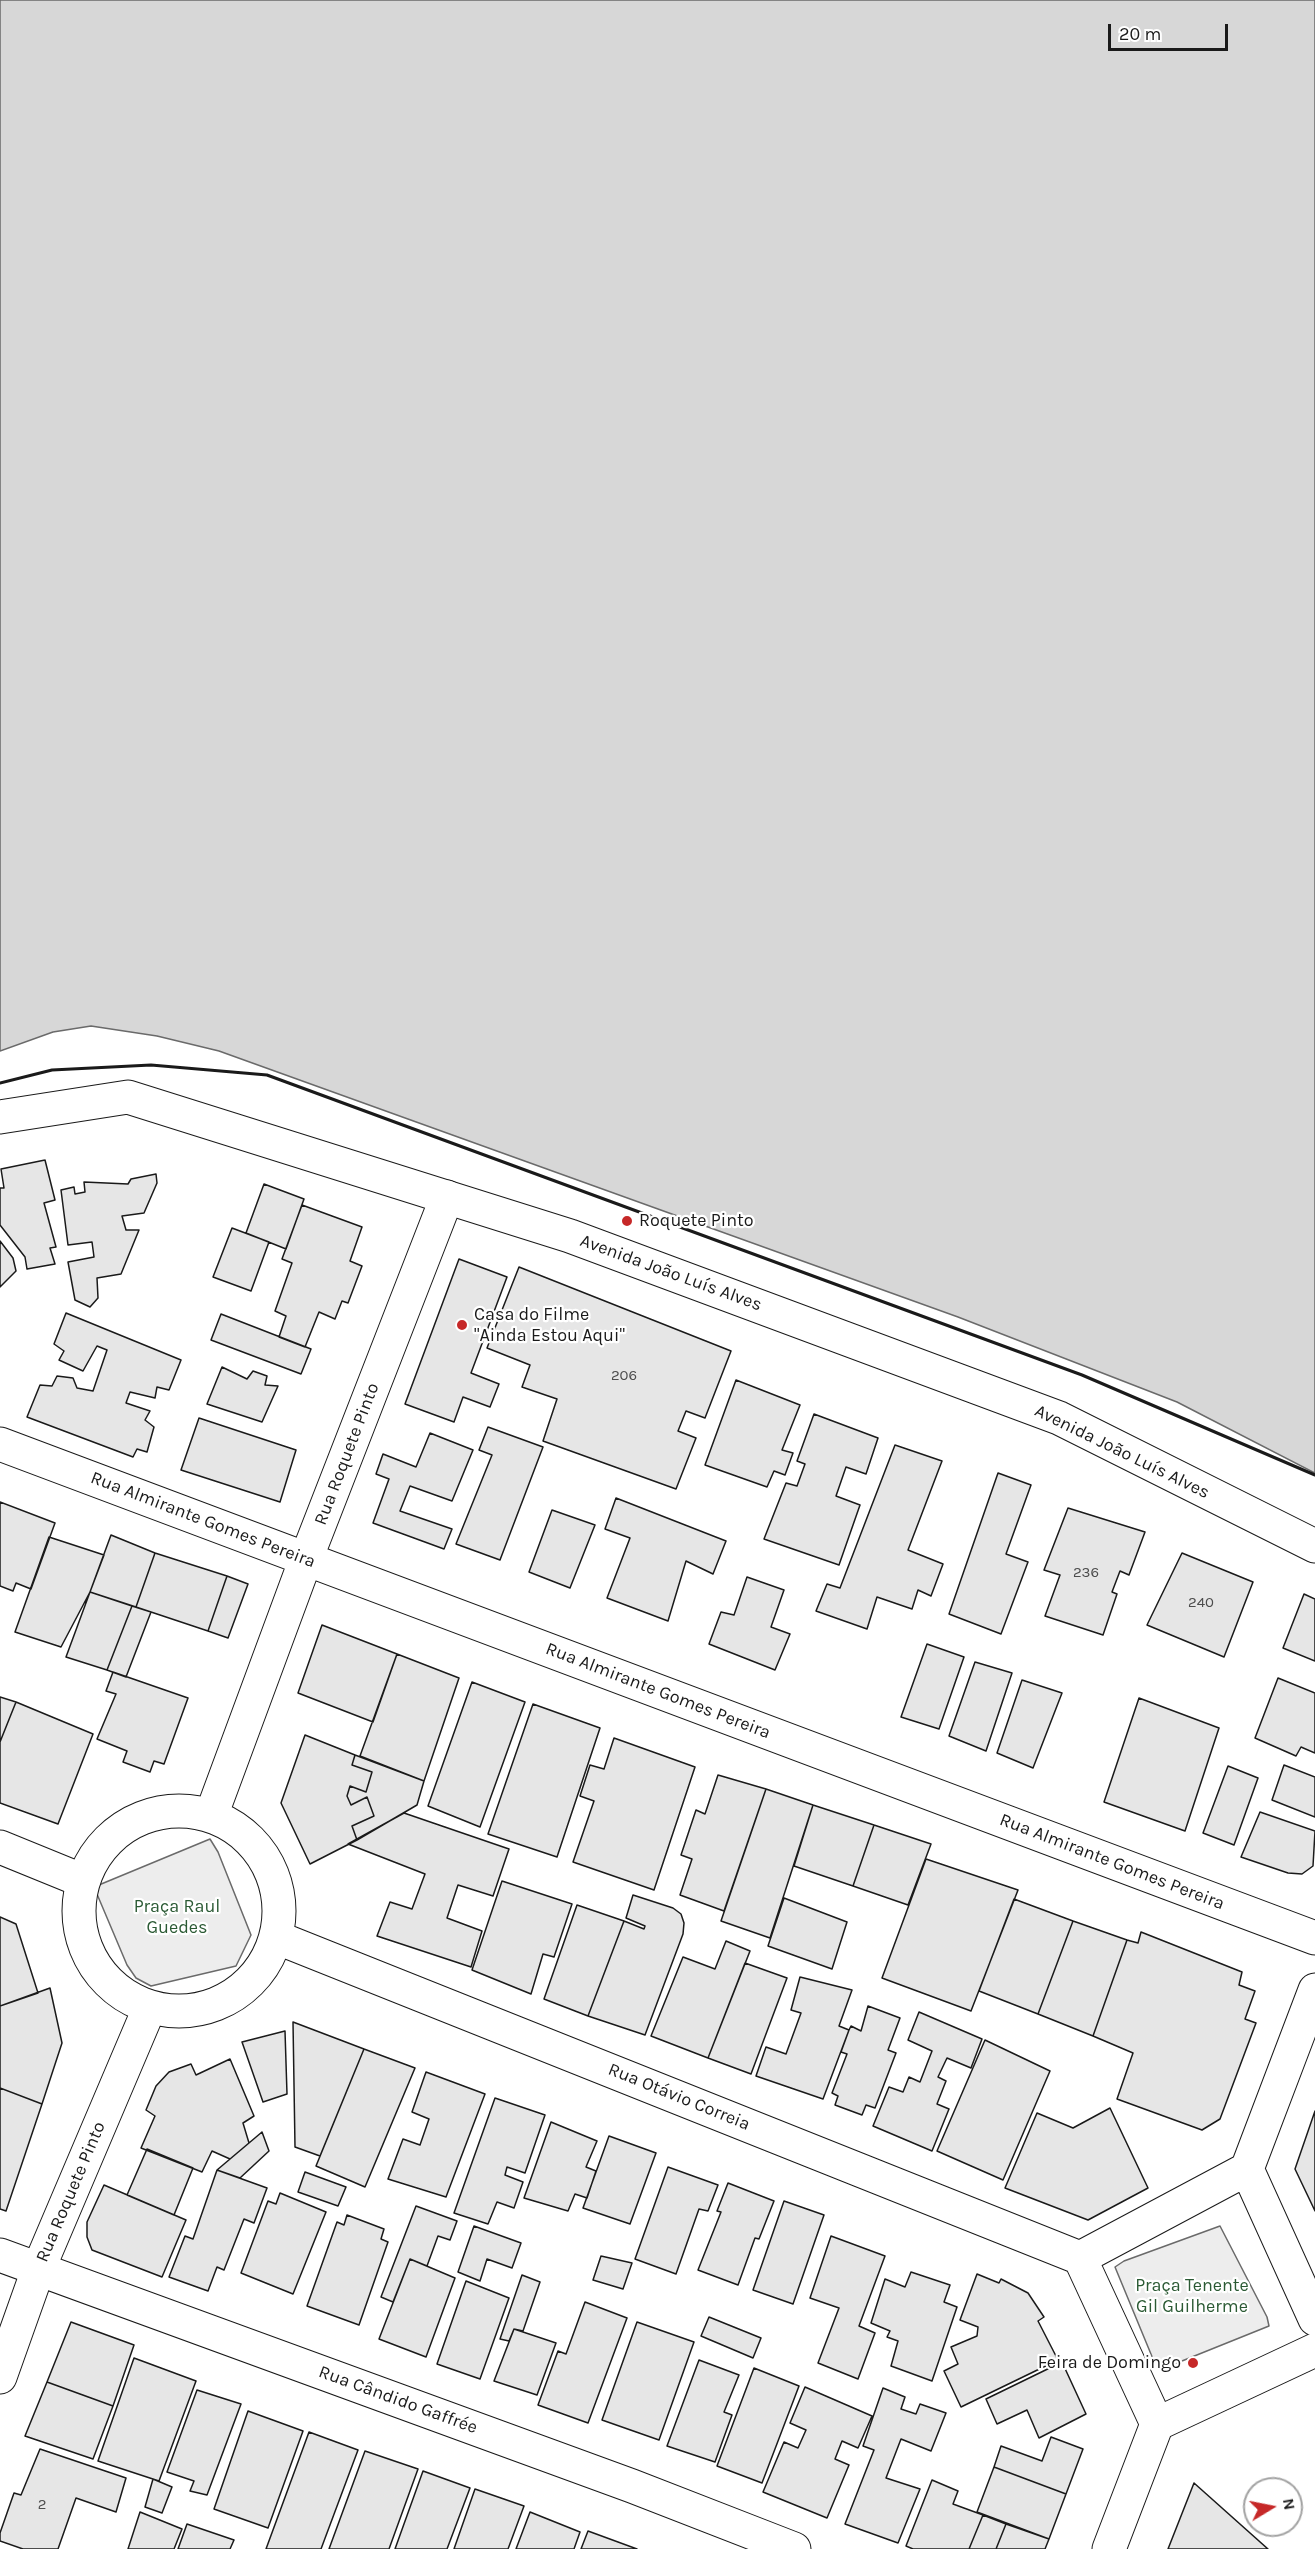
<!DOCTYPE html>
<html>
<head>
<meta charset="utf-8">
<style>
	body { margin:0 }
	#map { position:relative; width:1315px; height:2549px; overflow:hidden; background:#fff; font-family:Karla,sans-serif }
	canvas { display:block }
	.north { position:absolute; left:1243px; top:2477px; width:60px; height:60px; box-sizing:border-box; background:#fff; border:2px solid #a3a3a3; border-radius:50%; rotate:80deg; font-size:16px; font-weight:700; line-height:24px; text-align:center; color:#1a1a1a }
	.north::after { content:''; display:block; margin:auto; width:21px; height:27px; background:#c62828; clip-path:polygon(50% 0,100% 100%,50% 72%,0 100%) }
	.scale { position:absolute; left:1108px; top:24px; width:120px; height:27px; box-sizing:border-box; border:3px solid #1a1a1a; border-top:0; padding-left:8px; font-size:18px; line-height:21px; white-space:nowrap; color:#1a1a1a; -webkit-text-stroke:4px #fff; paint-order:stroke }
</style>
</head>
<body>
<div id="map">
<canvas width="1315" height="2549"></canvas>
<div class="north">N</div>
<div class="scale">20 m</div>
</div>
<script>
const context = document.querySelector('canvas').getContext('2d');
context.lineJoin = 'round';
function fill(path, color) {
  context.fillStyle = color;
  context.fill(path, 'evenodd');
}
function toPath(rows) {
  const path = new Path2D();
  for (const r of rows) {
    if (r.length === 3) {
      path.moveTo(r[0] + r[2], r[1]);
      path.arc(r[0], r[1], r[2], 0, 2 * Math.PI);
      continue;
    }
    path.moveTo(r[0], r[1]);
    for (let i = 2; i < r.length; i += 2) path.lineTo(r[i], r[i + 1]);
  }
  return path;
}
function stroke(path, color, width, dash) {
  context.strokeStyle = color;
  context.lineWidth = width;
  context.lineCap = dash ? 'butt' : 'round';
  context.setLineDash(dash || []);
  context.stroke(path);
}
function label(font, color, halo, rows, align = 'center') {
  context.font = font + ' Karla,sans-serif';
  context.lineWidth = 4.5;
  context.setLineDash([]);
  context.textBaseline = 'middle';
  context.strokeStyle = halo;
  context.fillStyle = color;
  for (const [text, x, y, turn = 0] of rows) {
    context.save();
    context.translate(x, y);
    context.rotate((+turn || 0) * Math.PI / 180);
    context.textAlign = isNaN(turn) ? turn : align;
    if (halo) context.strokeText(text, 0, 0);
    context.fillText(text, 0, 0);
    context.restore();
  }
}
const built = toPath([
	[210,1839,218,1852,251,1935,236,1966,151,1986,136,1978,127,1965,94,1887,210,1839],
	[1220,2226,1267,2317,1269,2326,1172,2365,1153,2359,1115,2267,1124,2261,1220,2226]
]);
const water = toPath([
	[0,0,1315,0,1315,1473,1177,1402,958,1317,219,1051,157,1036,91,1026,53,1032,0,1051,0,0]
]);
const building = toPath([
	[45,1160,55,1200,44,1203,56,1247,50,1248,55,1264,27,1269,25,1257,0,1225,0,1188,4,1188,1,1169,45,1160],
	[156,1174,157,1183,144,1213,122,1216,126,1230,139,1230,121,1274,97,1278,98,1298,90,1307,75,1300,68,1262,94,1257,92,1242,68,1245,61,1190,74,1187,75,1194,85,1192,84,1182,128,1184,131,1179,156,1174],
	[264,1184,304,1199,286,1249,246,1233,264,1184],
	[302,1205,362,1227,350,1261,362,1266,348,1303,342,1301,335,1319,319,1312,305,1347,279,1337,286,1316,275,1311,292,1263,282,1259,302,1205],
	[232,1228,269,1242,251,1291,213,1277,232,1228],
	[0,1241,13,1258,16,1271,0,1287,0,1241],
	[459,1259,507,1277,471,1373,499,1384,490,1407,463,1397,454,1422,405,1404,459,1259],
	[519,1267,731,1351,705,1418,686,1411,678,1431,696,1438,676,1489,543,1441,557,1399,522,1387,530,1365,487,1348,519,1267],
	[66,1313,181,1360,169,1390,157,1387,155,1398,130,1392,126,1403,150,1411,145,1420,154,1427,147,1452,137,1449,133,1457,27,1417,40,1385,52,1386,57,1376,73,1378,77,1388,93,1391,107,1350,97,1346,83,1371,59,1360,64,1351,54,1344,66,1313],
	[221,1314,311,1349,301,1374,211,1340,221,1314],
	[222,1367,247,1379,253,1371,267,1376,265,1385,278,1386,262,1422,207,1404,222,1367],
	[736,1380,800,1405,782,1450,793,1453,785,1475,774,1471,767,1487,705,1465,736,1380],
	[814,1414,878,1438,866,1474,846,1467,836,1496,860,1505,839,1565,764,1539,786,1483,797,1486,805,1464,797,1461,814,1414],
	[199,1418,296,1450,280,1502,181,1470,199,1418],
	[488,1427,543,1447,500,1560,456,1544,492,1455,479,1450,488,1427],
	[430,1433,473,1450,452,1501,410,1486,400,1511,452,1529,444,1549,373,1523,389,1479,376,1474,383,1454,416,1467,430,1433],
	[895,1445,942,1461,908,1550,943,1564,931,1596,918,1590,912,1609,877,1597,867,1629,816,1611,827,1584,840,1588,895,1445],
	[998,1473,1031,1485,1006,1554,1028,1562,1001,1634,949,1614,998,1473],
	[616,1498,726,1541,713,1574,686,1561,668,1621,607,1598,630,1538,605,1529,616,1498],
	[0,1502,55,1523,31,1589,16,1583,13,1591,0,1586,0,1502],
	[1068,1508,1145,1532,1129,1575,1120,1571,1112,1592,1117,1594,1103,1635,1045,1616,1060,1575,1044,1570,1068,1508],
	[552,1510,595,1525,570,1588,529,1572,552,1510],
	[111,1535,155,1553,136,1607,90,1592,111,1535],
	[49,1537,104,1555,90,1592,61,1647,15,1632,49,1537],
	[155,1553,227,1576,208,1631,136,1607,155,1553],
	[1182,1553,1253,1582,1224,1657,1147,1625,1182,1553],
	[227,1576,248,1584,228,1638,208,1631,227,1576],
	[747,1577,784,1590,771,1627,790,1634,775,1670,709,1644,721,1612,734,1615,747,1577],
	[90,1592,132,1606,107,1670,66,1657,90,1592],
	[1304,1594,1315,1599,1315,1661,1283,1648,1304,1594],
	[132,1606,151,1612,126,1677,107,1670,132,1606],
	[322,1625,397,1654,373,1722,298,1693,322,1625],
	[927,1644,964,1657,939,1729,901,1717,927,1644],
	[397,1654,459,1678,424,1781,360,1756,397,1654],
	[975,1662,1012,1673,986,1751,949,1736,975,1662],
	[113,1672,188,1698,164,1764,154,1761,150,1772,123,1762,127,1751,97,1739,116,1694,106,1691,113,1672],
	[1278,1678,1315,1693,1315,1753,1301,1747,1296,1756,1255,1738,1278,1678],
	[1022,1680,1062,1693,1033,1768,997,1753,1022,1680],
	[472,1682,525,1702,480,1827,428,1806,472,1682],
	[0,1697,16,1702,0,1742,0,1697],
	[1139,1698,1219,1728,1185,1831,1104,1802,1139,1698],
	[16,1702,93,1734,58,1824,0,1803,0,1742,16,1702],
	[533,1704,600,1728,557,1857,488,1834,533,1704],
	[305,1735,355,1755,352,1765,372,1772,366,1792,350,1786,347,1796,351,1805,367,1797,374,1816,352,1826,357,1840,310,1864,281,1803,305,1735],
	[614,1738,695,1767,654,1890,573,1862,594,1801,580,1796,590,1765,604,1769,614,1738],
	[355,1755,424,1781,417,1805,357,1840,352,1826,374,1816,367,1797,351,1805,347,1796,350,1786,366,1792,372,1772,352,1765,355,1755],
	[1284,1765,1315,1777,1315,1817,1272,1800,1284,1765],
	[1228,1766,1258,1778,1234,1845,1203,1833,1228,1766],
	[718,1775,766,1789,724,1911,680,1895,692,1859,681,1855,696,1810,705,1814,718,1775],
	[766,1789,813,1805,770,1938,721,1921,766,1789],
	[813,1805,874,1825,853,1886,794,1866,813,1805],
	[1260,1812,1315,1831,1313,1866,1302,1874,1288,1873,1241,1857,1260,1812],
	[404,1813,509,1849,493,1896,458,1885,447,1918,482,1931,471,1967,377,1936,390,1902,412,1909,425,1874,348,1844,404,1813],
	[874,1825,931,1844,908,1905,853,1886,874,1825],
	[926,1859,1018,1890,971,2011,882,1978,926,1859],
	[502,1881,572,1904,554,1957,543,1954,531,1994,472,1970,502,1881],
	[633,1895,673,1908,681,1914,684,1923,683,1934,645,2035,588,2016,624,1921,644,1929,645,1926,626,1918,633,1895],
	[784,1898,847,1922,832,1969,768,1946,784,1898],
	[1014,1899,1073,1921,1038,2014,979,1991,1014,1899],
	[577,1905,624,1921,588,2016,544,1999,577,1905],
	[0,1917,16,1924,38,1993,0,2006,0,1917],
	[1073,1921,1127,1940,1093,2036,1038,2014,1073,1921],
	[1141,1932,1242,1972,1239,1985,1255,1991,1245,2019,1256,2023,1220,2119,1202,2130,1117,2099,1133,2053,1093,2036,1127,1940,1138,1943,1141,1932],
	[726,1941,750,1951,708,2058,651,2036,683,1957,715,1969,726,1941],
	[745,1963,787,1978,751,2074,708,2058,745,1963],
	[800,1977,852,1990,839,2026,849,2030,823,2099,756,2076,766,2047,786,2054,801,2013,791,2010,800,1977],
	[50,1988,62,2043,42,2104,0,2088,0,2006,50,1988],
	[868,2006,900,2018,888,2050,896,2053,875,2108,866,2105,862,2115,835,2105,838,2096,832,2093,847,2054,841,2052,849,2030,851,2026,861,2031,868,2006],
	[919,2012,982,2039,971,2068,947,2058,938,2077,946,2081,937,2104,949,2109,932,2151,873,2126,889,2087,903,2092,909,2077,920,2082,932,2051,908,2040,919,2012],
	[293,2022,364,2049,320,2156,295,2147,293,2022],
	[285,2031,287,2094,263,2102,242,2042,285,2031],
	[985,2040,1050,2071,1003,2180,937,2151,985,2040],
	[364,2049,415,2068,365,2187,316,2166,364,2049],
	[230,2059,254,2116,243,2123,249,2143,230,2159,212,2151,202,2172,141,2148,155,2116,146,2110,156,2086,169,2072,191,2064,196,2075,230,2059],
	[426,2072,485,2094,446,2197,388,2179,403,2139,420,2145,429,2119,412,2112,426,2072],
	[0,2088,42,2104,6,2211,0,2209,0,2088],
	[495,2098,545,2115,525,2173,507,2167,505,2175,523,2182,514,2208,497,2202,488,2224,454,2213,495,2098],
	[1110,2108,1148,2188,1088,2220,1005,2188,1037,2113,1073,2128,1110,2108],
	[1315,2111,1315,2211,1295,2169,1315,2111],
	[551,2122,597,2141,586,2167,596,2171,587,2198,575,2194,568,2211,524,2198,551,2122],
	[262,2132,269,2151,240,2178,217,2170,262,2132],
	[609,2136,656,2153,630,2224,583,2208,609,2136],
	[147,2149,193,2168,174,2215,127,2195,147,2149],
	[668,2167,718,2185,708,2211,699,2209,676,2274,635,2259,668,2167],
	[217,2170,267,2188,254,2223,244,2219,224,2270,217,2267,208,2291,169,2277,185,2236,193,2239,217,2170],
	[305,2172,346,2187,338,2206,298,2192,305,2172],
	[728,2183,774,2201,759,2239,755,2238,738,2285,698,2270,721,2212,717,2211,728,2183],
	[104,2185,186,2220,162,2277,92,2250,87,2237,87,2222,104,2185],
	[280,2193,326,2212,293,2294,241,2273,268,2201,276,2204,280,2193],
	[784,2201,824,2215,793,2304,753,2290,784,2201],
	[416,2206,457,2221,450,2240,438,2236,427,2266,410,2259,393,2302,381,2297,416,2206],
	[347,2215,384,2229,381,2239,388,2242,359,2325,307,2306,337,2222,344,2225,347,2215],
	[474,2226,521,2243,512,2268,487,2259,480,2281,458,2272,474,2226],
	[831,2236,885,2256,859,2326,875,2333,858,2379,818,2363,839,2308,810,2298,831,2236],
	[601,2256,632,2263,623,2289,593,2280,601,2256],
	[410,2259,455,2278,426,2357,379,2339,410,2259],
	[911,2272,950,2285,944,2302,957,2307,932,2381,891,2366,898,2341,887,2337,890,2331,871,2323,885,2279,905,2287,911,2272],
	[977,2274,999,2283,1001,2279,1028,2293,1044,2317,1038,2321,1058,2360,961,2407,944,2371,958,2364,951,2347,977,2336,978,2327,960,2320,977,2274],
	[522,2275,540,2282,523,2331,514,2329,509,2341,500,2339,522,2275],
	[466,2281,509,2298,480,2379,437,2364,466,2281],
	[585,2302,627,2318,588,2423,538,2405,558,2351,566,2354,585,2302],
	[709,2317,761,2338,753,2358,701,2336,709,2317],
	[71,2322,134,2345,113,2406,47,2382,71,2322],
	[637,2322,694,2342,659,2440,602,2420,637,2322],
	[514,2329,556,2343,537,2395,494,2381,514,2329],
	[134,2358,196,2381,159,2481,98,2461,134,2358],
	[699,2360,739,2375,724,2412,732,2415,715,2462,667,2446,699,2360],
	[1062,2362,1086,2414,1039,2438,1027,2410,997,2424,986,2399,1062,2362],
	[754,2368,799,2386,762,2483,717,2466,754,2368],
	[47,2382,113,2406,93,2459,25,2436,47,2382],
	[805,2387,872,2416,858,2448,842,2441,835,2459,849,2465,827,2518,763,2492,784,2442,798,2448,806,2430,790,2423,805,2387],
	[883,2388,905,2397,901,2409,916,2414,920,2404,946,2413,931,2451,901,2439,886,2478,920,2489,898,2543,845,2524,874,2450,863,2446,883,2388],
	[197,2390,241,2404,207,2495,190,2491,194,2481,167,2472,197,2390],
	[248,2411,303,2431,268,2528,214,2509,248,2411],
	[309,2432,358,2450,321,2549,266,2549,309,2432],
	[1051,2437,1083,2449,1066,2494,994,2467,1001,2446,1042,2461,1051,2437],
	[40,2449,126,2478,116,2512,76,2498,58,2549,23,2549,0,2541,0,2533,14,2493,21,2495,40,2449],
	[365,2451,418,2469,389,2549,329,2549,365,2451],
	[994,2467,1066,2494,1049,2539,977,2512,994,2467],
	[423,2471,470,2488,447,2549,395,2549,423,2471],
	[153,2479,172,2487,162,2513,145,2507,153,2479],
	[932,2480,958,2491,953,2504,983,2515,969,2549,913,2549,906,2546,932,2480],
	[1194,2483,1268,2549,1168,2549,1194,2483],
	[475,2489,524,2506,508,2549,454,2549,475,2489],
	[140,2512,182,2529,174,2549,128,2549,140,2512],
	[530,2512,580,2532,574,2549,516,2549,530,2512],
	[983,2515,1006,2524,996,2549,969,2549,983,2515],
	[187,2524,234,2540,230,2549,178,2549,187,2524],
	[1006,2524,1049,2539,1045,2549,996,2549,1006,2524],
	[588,2531,637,2549,581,2549,588,2531]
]);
const minor = toPath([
	[0,1444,1315,1938],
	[179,1911,100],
	[212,1813,306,1559,447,1197],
	[0,1847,81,1880],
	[278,1938,1080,2258],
	[1247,2169,1315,1990],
	[1247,2169,1315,2319],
	[0,2377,38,2270,149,2009],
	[1157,2424,1080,2258,1247,2169],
	[1157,2424,1315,2350],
	[1109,2549,1157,2424]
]);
const tertiary = toPath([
	[0,1117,128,1097,570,1236,1059,1418,1315,1546],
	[0,2255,632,2486,794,2549]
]);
const wall = toPath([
	[0,1083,52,1070,151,1065,267,1075,1082,1375,1315,1475]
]);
const markers = [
	[627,1221,6,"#c62828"],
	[462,1325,6,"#c62828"],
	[1193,2363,6,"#c62828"]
];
const numberNames = [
	["206",624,1376],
	["236",1086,1573],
	["240",1201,1603],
	["2",42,2505]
];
const poiNames = [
	["Roquete Pinto",639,1221],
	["Casa do Filme",474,1315],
	["\"Ainda Estou Aqui\"",474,1336],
	["Feira de Domingo",1181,2363,"right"]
];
const streetNames = [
	["Avenida João Luís Alves",671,1273,20],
	["Avenida João Luís Alves",1122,1452,26],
	["Rua Roquete Pinto",347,1454,-69],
	["Rua Almirante Gomes Pereira",203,1520,21],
	["Rua Almirante Gomes Pereira",658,1691,21],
	["Rua Almirante Gomes Pereira",1112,1862,21],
	["Rua Otávio Correia",679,2097,22],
	["Rua Roquete Pinto",71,2192,-67],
	["Rua Cândido Gaffrée",398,2400,20]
];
const parkNames = [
	["Praça Raul",177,1907],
	["Guedes",177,1928],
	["Praça Tenente",1192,2286],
	["Gil Guilherme",1192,2307]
];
fill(built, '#ededed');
stroke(built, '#6a6a6a', 1.5);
fill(water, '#d7d7d7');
stroke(water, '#6a6a6a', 1.5);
fill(building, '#e6e6e6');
stroke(building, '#1a1a1a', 1.5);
stroke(minor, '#1a1a1a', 35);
stroke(tertiary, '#1a1a1a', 35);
stroke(minor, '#fff', 33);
stroke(tertiary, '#fff', 33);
stroke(wall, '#1a1a1a', 3);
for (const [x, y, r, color] of markers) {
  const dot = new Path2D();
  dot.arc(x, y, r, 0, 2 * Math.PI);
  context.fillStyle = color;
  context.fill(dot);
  stroke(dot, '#fff', 2);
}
label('15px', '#4d4d4d', null, numberNames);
label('18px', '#1a1a1a', '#fff', poiNames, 'left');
label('18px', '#1a1a1a', '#fff', streetNames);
label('18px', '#2b5a34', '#fff', parkNames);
</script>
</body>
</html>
